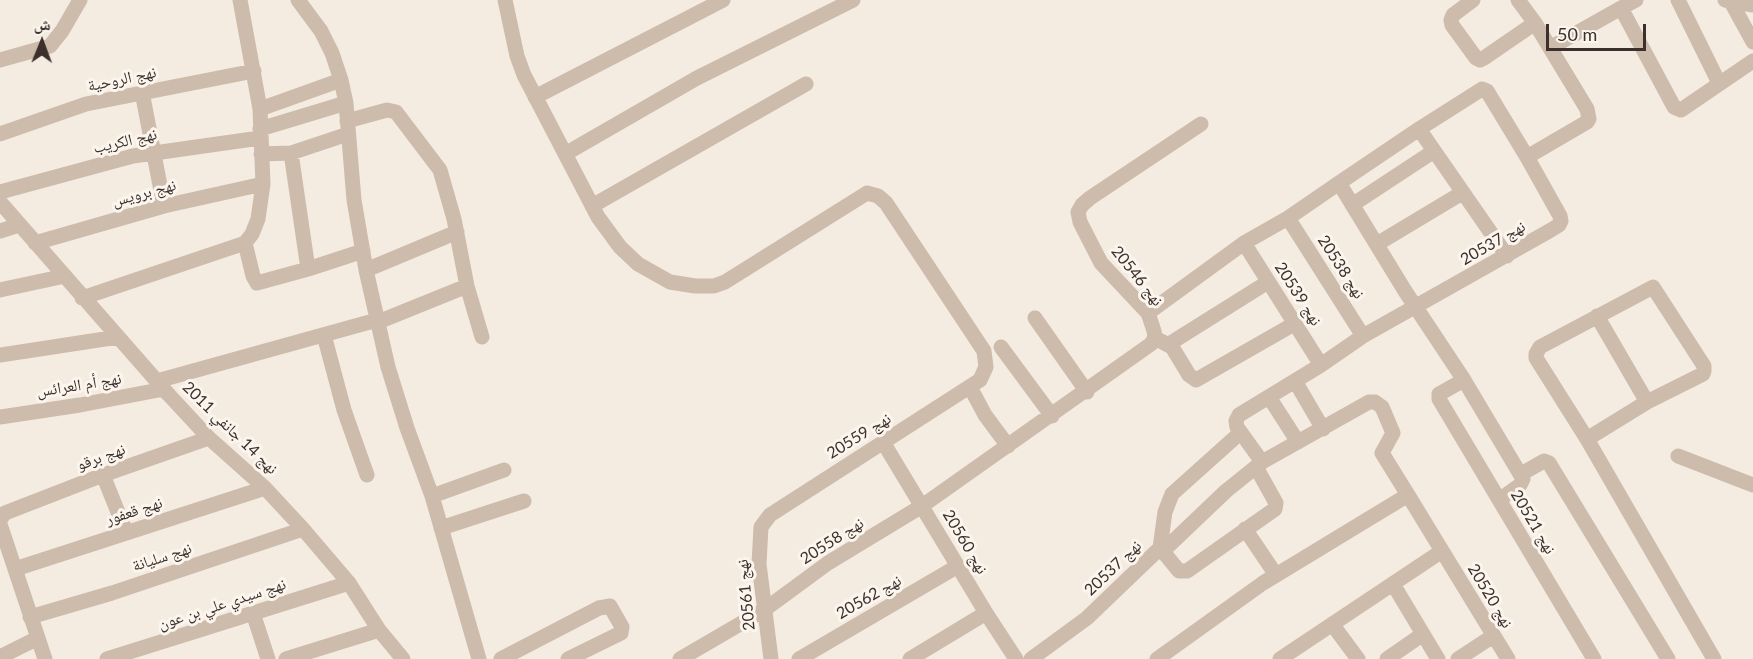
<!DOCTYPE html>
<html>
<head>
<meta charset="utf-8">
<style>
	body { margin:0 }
	#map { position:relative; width:1753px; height:659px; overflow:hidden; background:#f4ebe1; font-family:Lato,"Noto Naskh Arabic",sans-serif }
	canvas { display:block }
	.north { position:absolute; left:12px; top:12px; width:60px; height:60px; -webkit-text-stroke:4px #fbf5ee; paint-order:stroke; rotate:1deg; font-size:16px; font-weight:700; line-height:24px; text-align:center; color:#3b302b }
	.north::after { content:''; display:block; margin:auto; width:21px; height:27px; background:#3b302b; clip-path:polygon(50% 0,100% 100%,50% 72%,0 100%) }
	.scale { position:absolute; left:1546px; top:24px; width:100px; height:27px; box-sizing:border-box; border:3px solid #3b302b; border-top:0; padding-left:8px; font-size:18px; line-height:21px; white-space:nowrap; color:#3b302b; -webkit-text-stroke:4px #fbf5ee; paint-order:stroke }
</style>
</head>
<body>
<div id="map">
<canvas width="1753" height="659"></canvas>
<div class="north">ش</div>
<div class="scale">50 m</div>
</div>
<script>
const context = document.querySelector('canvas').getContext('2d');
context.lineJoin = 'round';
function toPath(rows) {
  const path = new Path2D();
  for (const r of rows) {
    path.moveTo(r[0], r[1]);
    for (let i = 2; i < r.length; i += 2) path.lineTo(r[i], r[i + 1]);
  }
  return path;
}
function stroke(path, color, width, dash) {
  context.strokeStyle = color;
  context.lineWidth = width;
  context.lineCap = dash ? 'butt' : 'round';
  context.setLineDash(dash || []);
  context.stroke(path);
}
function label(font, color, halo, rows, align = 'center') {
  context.font = font + ' Lato,"Noto Naskh Arabic",sans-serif';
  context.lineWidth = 6;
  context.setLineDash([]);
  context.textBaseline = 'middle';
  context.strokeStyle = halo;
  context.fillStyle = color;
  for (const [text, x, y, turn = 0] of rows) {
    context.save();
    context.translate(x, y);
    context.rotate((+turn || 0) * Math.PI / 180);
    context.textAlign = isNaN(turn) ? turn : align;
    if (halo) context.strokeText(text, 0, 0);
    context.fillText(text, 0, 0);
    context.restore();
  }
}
const minor = toPath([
	[240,0,260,109],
	[298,0,321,31,332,53,341,80],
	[505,0,517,56,524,75,598,217,620,247,638,264,670,282,695,286,714,286,725,282,867,193,878,196,886,203,984,351,986,367,980,380,770,515,761,527,759,564,771,659],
	[1473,0,1453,15,1451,20,1452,25,1476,58,1480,60,1484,58,1535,23],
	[1518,0,1535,23,1587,109,1589,119,1587,122,1527,157],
	[1678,0,1719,83],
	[1725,0,1753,5],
	[1731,2,1753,42],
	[1621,8,1636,0],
	[1550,48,1621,8,1674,107,1681,110,1753,61],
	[0,60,50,46,62,31,80,0],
	[142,92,164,206],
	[535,97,723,0],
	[347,121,387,110,396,112,440,170,454,219,467,286,482,337],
	[260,129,346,103],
	[1419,129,1507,256],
	[0,134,86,104,254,71],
	[261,154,291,153],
	[565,154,697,78,853,0],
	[0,192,133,156,260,138],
	[0,202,169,395,209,438,265,488,303,529,349,583,379,630,403,659],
	[1352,205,1434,151],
	[592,206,806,84],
	[1288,218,1363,336],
	[0,231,19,225],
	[35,243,164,206,263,184],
	[245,243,253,276,257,283,308,269,363,251],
	[1244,243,1321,365],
	[1377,244,1462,193],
	[308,269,291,153,348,134],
	[366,270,457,232],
	[0,290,65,276],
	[82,298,245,243,252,234,258,219,263,184,260,109,341,80,346,103,354,200,366,270,388,367,407,428,432,496,504,470],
	[1148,313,1244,243,1288,218,1339,183,1405,291,1464,380,1523,479,1520,485,1499,500],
	[1035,318,1087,392],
	[378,322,467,286],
	[324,335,344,410,367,475],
	[1155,338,1172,347,1189,375,1196,380,1294,324],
	[1169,344,1268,282],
	[1001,347,1052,416],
	[0,355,118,337],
	[1464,380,1439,394,1439,399,1594,659],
	[157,381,377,320],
	[1295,381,1323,429],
	[970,387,985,415,1008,446],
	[1269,397,1298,442],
	[1647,402,1703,374,1704,371,1704,366,1653,287,1540,347,1536,354,1536,358,1587,439,1714,659],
	[0,417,80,405,164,389],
	[1587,439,1647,402,1597,316],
	[883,442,986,613,1016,659],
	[1678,456,1753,485],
	[1262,462,1237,427,1236,421,1239,415,1321,365,1363,336,1551,230,1559,225,1561,221,1560,216,1527,157,1487,91,1482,89,1419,129,1339,183],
	[1521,474,1544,461,1549,463,1668,659],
	[103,475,126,532],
	[1408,495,1508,659],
	[432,496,479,659],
	[0,520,5,513,103,475,209,438],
	[0,524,45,659],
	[441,528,524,501],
	[1245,529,1276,575],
	[1160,548,1179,571,1187,571,1275,509,1276,503,1256,467],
	[15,569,265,488],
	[1393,584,1438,659],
	[253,613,268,659],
	[30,617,112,593,303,529],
	[1332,624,1358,659],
	[0,657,38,638],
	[107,659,349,583],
	[286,659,379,630],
	[501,659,599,608,610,606,622,627,621,633,568,659],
	[680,659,764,610,828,563,922,506,1151,344,1155,338,1154,331,1148,313,1101,263,1080,222,1078,212,1082,205,1090,198,1201,124],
	[799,659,958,566],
	[910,659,986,613],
	[1031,659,1087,618,1160,548,1165,512,1172,494,1240,433],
	[1157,659,1263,583,1408,495,1382,453,1393,433,1382,407,1375,402,1369,402,1262,462,1226,491,1163,551],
	[1280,659,1442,551],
	[1387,659,1423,634],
	[1458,659,1493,636]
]);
const streetNames = [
	["نهج الروحية",122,79,-12],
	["نهج الكريب",125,141,-13],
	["نهج برويس",144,193,-15],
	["نهج 20537",1493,243,-30],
	["نهج 20538",1341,267,57],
	["نهج 20546",1137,276,51],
	["نهج 20539",1298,294,57],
	["نهج أم العرائس",79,385,-9],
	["نهج 14 جانفي 2011",230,428,44],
	["نهج 20559",859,436,-32],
	["نهج برقو",101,457,-20],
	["نهج قعفور",134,511,-18],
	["نهج 20521",1533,522,59],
	["نهج 20558",832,541,-33],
	["نهج 20560",965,542,59],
	["نهج سليانة",162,557,-18],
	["نهج 20537",1113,568,-44],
	["نهج 20561",746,595,-96],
	["نهج 20520",1490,596,59],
	["نهج 20562",869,597,-30],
	["نهج سيدي علي بن عون",222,604,-18]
];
stroke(minor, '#cdbbac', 15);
label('16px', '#3b302b', '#fbf5ee', streetNames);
</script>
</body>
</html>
